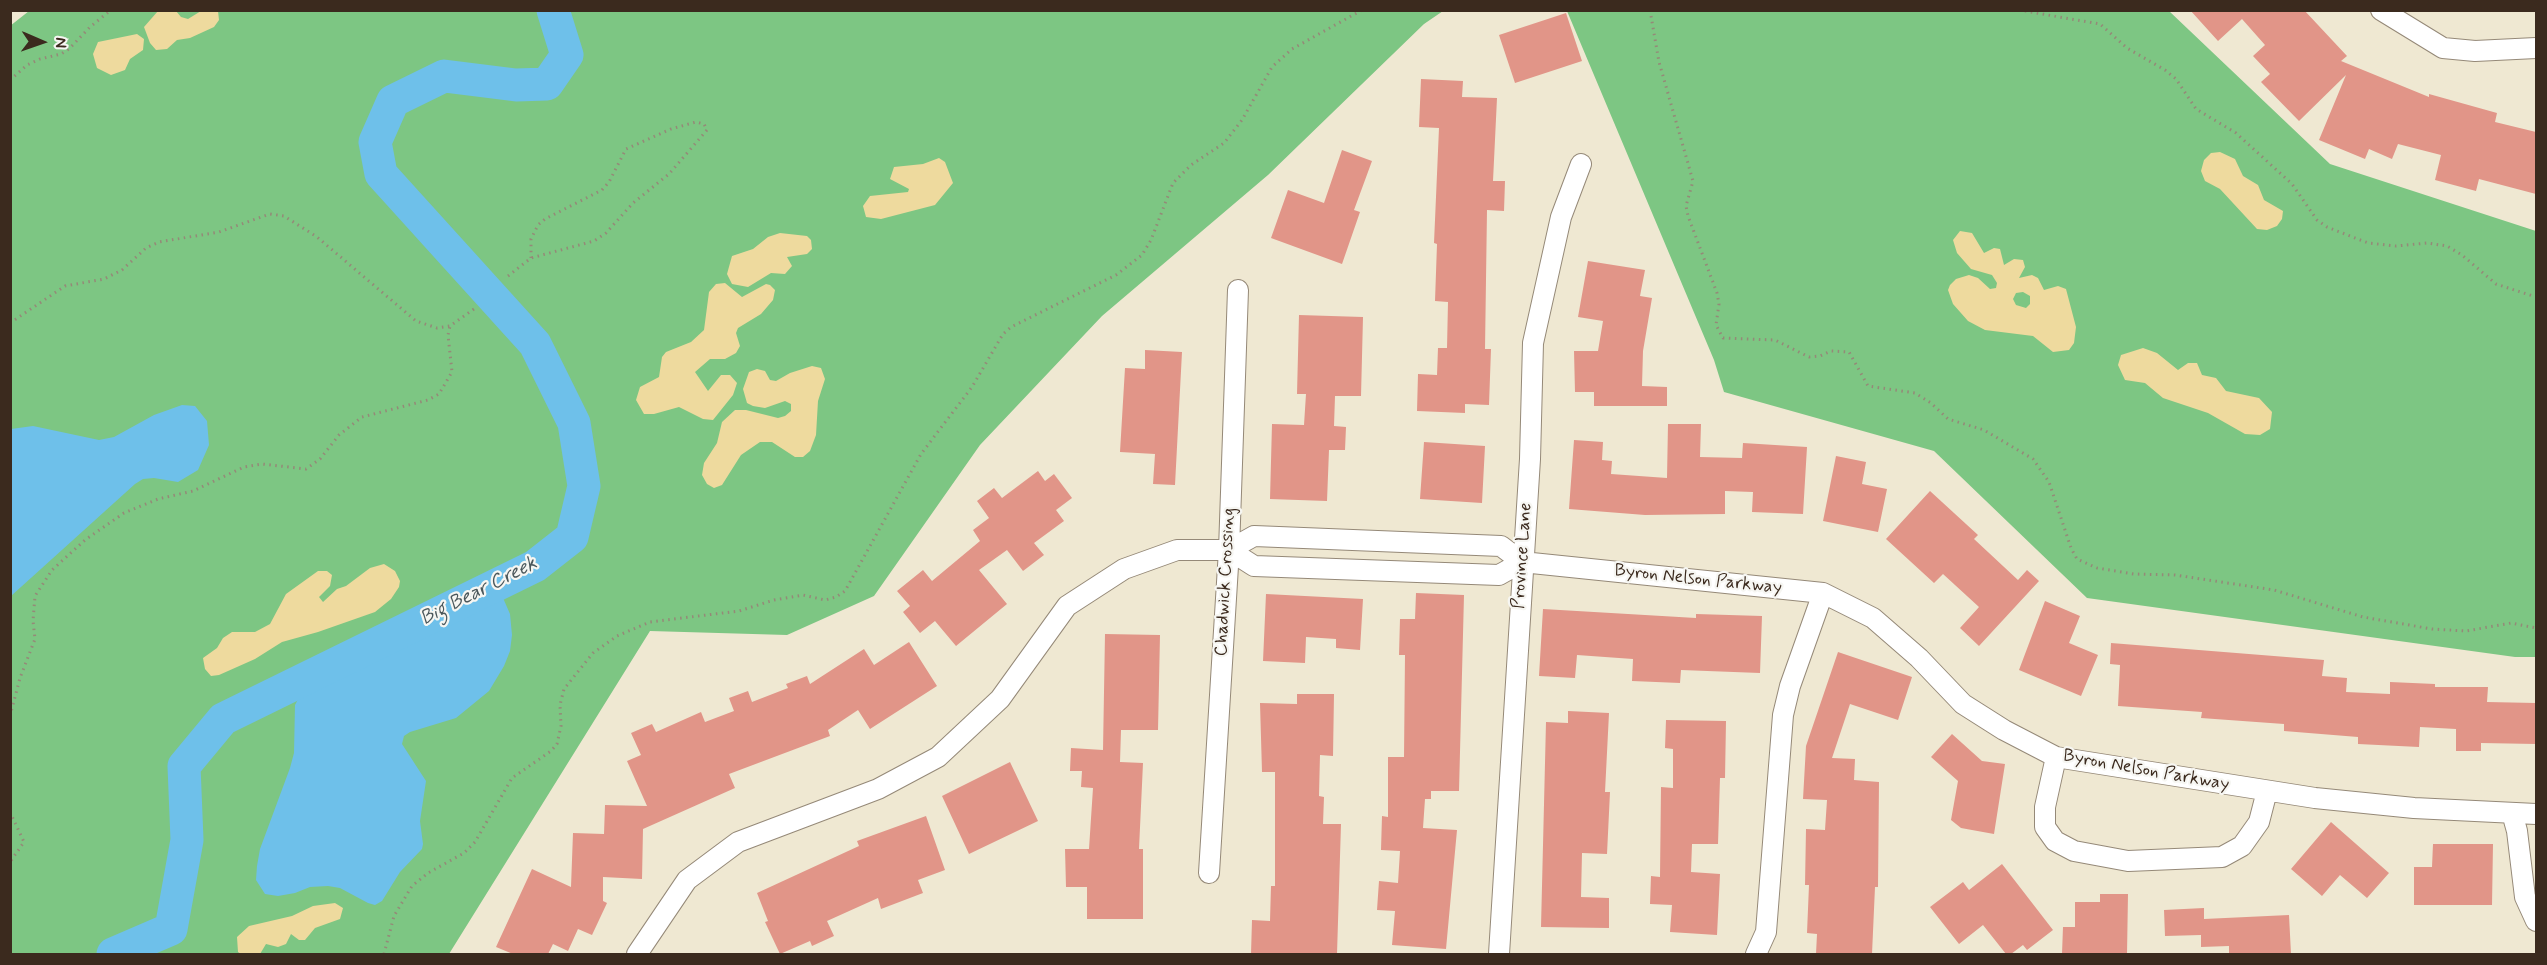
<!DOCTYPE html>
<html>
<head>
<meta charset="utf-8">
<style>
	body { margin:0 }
	#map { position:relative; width:2547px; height:965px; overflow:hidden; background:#efe8d2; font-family:Mynerve,sans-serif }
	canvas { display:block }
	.frame { position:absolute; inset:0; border:12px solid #3b2a1e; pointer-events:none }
	.north { position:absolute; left:12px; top:12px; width:60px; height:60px; -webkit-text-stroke:4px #f6f6f2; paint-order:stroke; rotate:92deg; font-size:16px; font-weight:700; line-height:24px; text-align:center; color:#3b2a1e }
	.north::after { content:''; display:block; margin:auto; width:21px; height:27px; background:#3b2a1e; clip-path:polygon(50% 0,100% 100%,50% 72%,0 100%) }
</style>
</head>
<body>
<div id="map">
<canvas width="2547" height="965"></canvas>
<div class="frame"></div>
<div class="north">N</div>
</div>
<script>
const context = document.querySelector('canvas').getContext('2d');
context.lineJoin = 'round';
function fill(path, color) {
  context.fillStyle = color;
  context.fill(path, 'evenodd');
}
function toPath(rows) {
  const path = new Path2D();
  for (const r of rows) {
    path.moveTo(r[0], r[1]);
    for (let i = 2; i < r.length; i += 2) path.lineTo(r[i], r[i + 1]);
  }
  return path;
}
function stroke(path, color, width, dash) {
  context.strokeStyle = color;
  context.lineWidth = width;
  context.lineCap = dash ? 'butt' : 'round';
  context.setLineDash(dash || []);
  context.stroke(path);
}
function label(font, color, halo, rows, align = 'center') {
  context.font = font + ' Mynerve,sans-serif';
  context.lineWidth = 4.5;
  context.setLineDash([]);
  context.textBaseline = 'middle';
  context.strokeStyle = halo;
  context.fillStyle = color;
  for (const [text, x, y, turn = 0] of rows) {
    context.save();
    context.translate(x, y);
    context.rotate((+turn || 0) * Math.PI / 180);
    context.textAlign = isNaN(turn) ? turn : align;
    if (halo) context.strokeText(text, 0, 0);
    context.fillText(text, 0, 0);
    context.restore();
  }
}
const green = toPath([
	[29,11,1443,11,1424,24,1268,175,1102,316,980,445,874,596,787,635,650,631,449,954,11,954,10,26],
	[1567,11,2169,11,2330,164,2536,231,2536,657,2515,657,2087,598,1934,451,1724,392,1714,360]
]);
const sand = toPath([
	[158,11,176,11,181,17,188,19,201,11,218,11,219,20,214,27,190,38,177,40,167,49,156,50,150,43,144,27],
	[137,34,144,39,143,50,130,59,125,70,111,75,97,68,93,54,98,42],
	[2220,152,2235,159,2243,176,2258,185,2264,200,2283,211,2282,219,2277,226,2267,230,2257,229,2220,189,2205,181,2201,171,2204,160,2211,153],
	[939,158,945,162,953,183,935,205,881,219,866,217,863,206,870,196,908,192,909,189,890,179,894,167,923,164],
	[1960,231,1972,233,1984,253,1994,248,2000,249,2004,265,2014,259,2023,260,2025,267,2019,278,2032,275,2038,278,2044,290,2058,286,2066,289,2076,327,2074,343,2069,350,2053,352,2033,336,1985,330,1968,321,1953,304,1948,290,1950,285,1956,279,1969,275,1978,278,1990,289,1996,288,1997,283,1992,275,1971,269,1957,253,1953,240],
	[2023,292,2030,296,2030,304,2026,308,2016,305,2013,299,2016,293],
	[780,233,807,236,811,240,812,249,807,254,787,257,792,266,785,274,771,273,748,287,732,284,727,274,732,256,753,249,768,237],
	[725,283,742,297,766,284,770,285,775,290,773,300,761,314,738,328,736,333,740,346,736,353,725,359,710,359,695,372,708,391,721,375,730,375,737,383,733,395,713,420,703,419,679,407,654,414,644,414,636,400,640,387,659,377,662,357,666,352,691,342,704,330,709,292,716,284],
	[2143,348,2157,353,2178,370,2188,363,2197,363,2202,375,2216,378,2226,391,2259,398,2272,412,2270,429,2260,435,2245,434,2208,413,2163,398,2145,383,2125,380,2118,365,2121,355],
	[812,366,821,368,825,379,818,401,816,435,810,451,803,457,795,457,772,442,760,442,741,455,722,485,714,488,707,484,702,475,704,463,717,443,722,422,735,410,746,410,778,418,785,416,791,411,791,404,785,401,765,408,753,406,747,403,743,389,749,372,757,369,765,371,770,380,776,381,790,373],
	[384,564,395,571,400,581,399,587,391,599,375,612,318,632,282,642,255,659,219,675,211,676,205,669,203,658,217,648,223,638,232,632,255,632,270,624,286,594,318,571,327,571,332,575,330,586,319,597,323,602,337,589,346,586,370,568],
	[335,903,343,908,340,919,315,928,305,940,299,940,291,934,286,944,278,947,266,944,260,954,241,954,238,952,237,937,249,926,292,916,313,906]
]);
const water = toPath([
	[182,405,195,406,207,421,209,445,198,470,178,482,154,478,143,479,135,484,11,596,11,429,33,426,99,440,114,437,154,415],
	[500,591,510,614,512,635,510,651,504,666,489,691,456,718,410,732,404,736,402,744,426,781,420,821,423,844,422,849,400,872,382,901,375,905,368,903,340,888,328,886,310,887,295,893,278,896,265,894,256,880,257,866,260,849,290,768,294,753,295,705,304,688,336,656,357,643]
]);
const river = toPath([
	[113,954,171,929,187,840,184,766,223,719,535,566,572,537,584,486,574,423,535,344,381,174,375,142,393,101,444,76,516,85,547,84,567,55,553,10]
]);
const building = toPath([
	[2190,10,2304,10,2347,56,2341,61,2429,97,2429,94,2497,113,2495,122,2536,132,2536,194,2479,179,2476,191,2435,180,2441,155,2398,144,2392,159,2369,149,2365,159,2319,140,2346,75,2299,121,2261,82,2270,74,2253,56,2265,45,2242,19,2218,41],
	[1566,13,1582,61,1515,83,1499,35],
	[1421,79,1463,81,1462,97,1497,98,1493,181,1505,181,1504,211,1487,210,1485,349,1491,349,1489,405,1465,404,1465,413,1417,411,1418,374,1437,375,1438,348,1447,348,1448,302,1435,301,1437,244,1434,243,1439,128,1419,127],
	[1342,150,1372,161,1354,210,1360,212,1342,264,1271,238,1288,190,1324,203],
	[1588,261,1645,270,1640,296,1652,298,1643,351,1642,386,1667,387,1667,406,1594,406,1594,392,1575,392,1574,351,1598,351,1603,321,1578,317],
	[1299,315,1363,317,1361,396,1335,396,1334,426,1346,427,1345,450,1329,450,1327,501,1270,499,1272,424,1304,425,1306,394,1297,394],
	[1145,350,1182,352,1175,485,1153,484,1155,454,1120,452,1125,368,1145,369],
	[1668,424,1701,424,1700,457,1742,458,1743,443,1807,447,1803,514,1752,512,1753,492,1725,491,1725,514,1645,515,1569,509,1574,440,1603,442,1602,460,1612,461,1611,474,1667,478],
	[1424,442,1485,446,1482,503,1420,499],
	[1836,456,1866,462,1862,484,1887,489,1878,532,1823,521],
	[1038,471,1045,481,1054,474,1072,498,1056,510,1064,521,1034,543,1044,555,1023,571,1007,550,979,570,1007,604,956,646,935,621,920,633,903,612,910,606,897,591,923,570,932,581,980,541,973,530,989,518,977,501,994,488,1002,498],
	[1930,491,1978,535,1974,539,2018,580,2027,570,2039,581,1979,646,1960,628,1979,607,1943,574,1934,583,1886,539],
	[1416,593,1464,595,1459,791,1431,791,1431,799,1425,799,1423,828,1457,830,1446,949,1392,945,1395,911,1377,910,1379,881,1398,883,1400,851,1381,850,1382,816,1388,817,1388,757,1404,757,1405,655,1399,655,1400,619,1415,619],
	[1266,594,1363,599,1360,650,1336,648,1336,639,1306,637,1305,663,1263,661],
	[2045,601,2080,616,2069,643,2098,655,2081,696,2019,670],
	[1543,609,1696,618,1696,614,1762,616,1760,673,1681,670,1680,683,1632,681,1633,659,1577,655,1575,678,1539,676],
	[1105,634,1160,635,1158,730,1121,730,1120,762,1143,763,1139,849,1143,849,1143,919,1087,919,1087,887,1066,887,1065,849,1089,849,1093,788,1081,787,1082,771,1070,771,1071,748,1103,750],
	[909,642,937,686,870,729,858,710,828,730,830,736,729,774,735,788,643,829,642,879,603,877,603,901,607,903,592,935,578,929,568,951,553,944,548,954,513,954,496,947,532,869,571,887,573,833,604,834,605,805,647,806,627,761,641,755,631,733,652,724,656,732,701,712,705,722,734,711,729,698,748,691,752,702,788,688,786,684,807,676,810,684,864,649,874,665],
	[2111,643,2324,660,2322,676,2347,678,2346,692,2390,694,2390,682,2435,684,2435,687,2488,687,2487,702,2536,703,2536,744,2481,743,2481,751,2456,751,2456,729,2420,727,2419,747,2358,744,2358,737,2284,731,2284,724,2201,718,2202,712,2118,706,2120,665,2110,664],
	[1838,652,1912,677,1898,720,1850,704,1832,758,1855,759,1854,780,1879,782,1878,887,1875,887,1872,954,1816,954,1817,934,1807,933,1809,885,1805,885,1806,829,1825,830,1827,800,1803,799,1806,746],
	[1297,694,1334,694,1333,756,1320,755,1319,796,1324,797,1323,824,1341,824,1337,954,1251,954,1252,920,1270,921,1271,886,1275,886,1275,772,1262,772,1260,703,1297,704],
	[1568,711,1609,713,1605,792,1610,792,1607,854,1582,853,1581,897,1609,898,1609,928,1541,927,1546,722,1568,723],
	[1666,720,1726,721,1725,778,1720,778,1718,844,1692,844,1691,872,1720,874,1717,935,1670,932,1672,905,1650,904,1651,876,1660,877,1661,787,1673,788,1673,749,1665,748],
	[1952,734,1982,761,2005,764,1994,834,1961,828,1951,820,1958,781,1931,757],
	[1010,762,1038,821,969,854,942,796],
	[926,816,945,870,918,880,923,893,881,909,878,898,827,921,834,936,812,946,810,941,780,954,765,922,768,921,757,893,859,846,857,841],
	[2331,822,2389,873,2367,898,2340,875,2322,896,2291,869],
	[2433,844,2493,844,2492,905,2414,905,2414,867,2432,867],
	[2002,864,2053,930,2027,950,2023,945,2011,954,2006,954,1983,925,1959,944,1930,907,1963,882,1969,890],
	[2100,894,2128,894,2127,954,2062,954,2063,927,2075,927,2075,902,2100,902],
	[2204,908,2204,919,2289,915,2291,954,2229,954,2229,946,2201,947,2201,935,2165,936,2164,910]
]);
const path = toPath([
	[1650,10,1659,62,1693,181,1686,206,1688,216,1717,293,1719,304,1716,325,1723,338,1775,340,1809,357,1820,356,1831,351,1849,352,1868,386,1915,393,1931,403,1948,419,1984,430,2033,459,2049,482,2071,548,2077,559,2097,568,2134,574,2175,575,2274,590,2363,617,2432,629,2466,631,2511,623,2536,628],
	[2019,10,2100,24,2127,48,2165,70,2176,79,2196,109,2236,133,2292,184,2317,220,2327,227,2368,243,2396,246,2427,243,2447,246,2462,255,2496,284,2536,297],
	[10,80,27,65,40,59,61,54,69,49,90,27,111,10],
	[508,276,531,258,594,241,606,233,633,203,669,174,707,130,704,124,696,122,671,129,626,149,609,182,602,190,545,219,538,225,531,239,531,258],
	[10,323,65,286,104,279,122,270,146,248,159,242,219,232,270,214,284,216,317,237,416,321,437,328,450,326,474,309],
	[10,716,20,678,35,639,33,621,35,596,52,570,85,540,124,513,158,499,193,491,244,467,262,464,306,469,320,459,339,435,362,417,428,400,439,394,452,372,448,335,450,326],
	[10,812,24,842,10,862],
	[384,954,394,916,412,886,428,873,464,853,475,842,512,778,551,751,557,744,561,726,560,705,564,689,593,653,617,636,650,622,739,611,774,600,803,595,825,600,836,597,845,591,921,454,972,387,1003,334,1011,327,1116,275,1142,255,1151,240,1173,183,1191,165,1224,143,1242,120,1272,67,1292,49,1362,10]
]);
const minor = toPath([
	[2381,10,2443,48,2475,51,2536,48],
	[1229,550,1254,566,1499,575,1522,562],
	[2056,757,2045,807,2045,827,2055,841,2074,851,2128,861,2222,857,2242,846,2259,822,2267,791],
	[2512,813,2517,831,2525,897,2536,921],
	[1209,873,1229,550,1238,290],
	[637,954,687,880,738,842,878,789,938,757,1000,699,1067,606,1124,569,1177,550,1229,550,1254,536,1501,546,1522,562,1823,593,1873,618,1919,658,1963,704,2004,730,2056,757,2315,798,2414,808,2536,814],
	[1499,954,1530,459,1533,343,1561,217,1581,164],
	[1756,954,1766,932,1783,715,1790,686,1823,593]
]);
const streetNames = [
	["Province Lane",1523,556,-86],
	["Byron Nelson Parkway",1698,580,6],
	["Chadwick Crossing",1226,582,-87],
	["Byron Nelson Parkway",2146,771,10]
];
const waterNames = [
	["Big Bear Creek",479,592,-27]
];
fill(green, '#7dc683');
fill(sand, '#eeda9e');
fill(water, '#6ec0ea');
stroke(river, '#6ec0ea', 33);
fill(building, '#e19588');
stroke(minor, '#958978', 22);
stroke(path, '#958978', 3, [1.5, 4.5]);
stroke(minor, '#fff', 20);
label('18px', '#3b2a1e', '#f6f6f2', streetNames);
label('italic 20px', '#4a575b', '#f6f6f2', waterNames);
</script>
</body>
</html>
